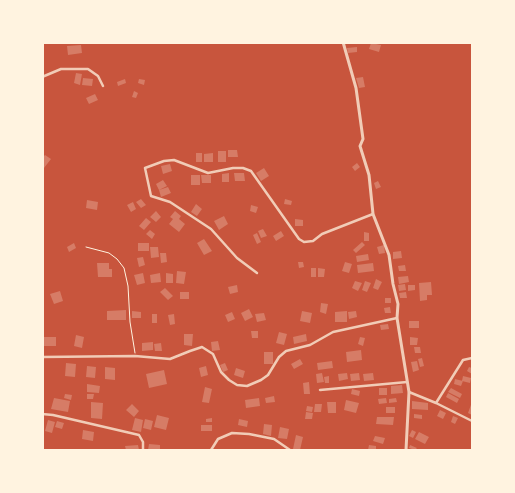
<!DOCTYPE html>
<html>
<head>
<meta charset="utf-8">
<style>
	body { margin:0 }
	#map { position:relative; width:515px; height:493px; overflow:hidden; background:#c8553d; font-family:Karla,sans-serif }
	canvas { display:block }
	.frame { position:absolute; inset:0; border:44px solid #fff3e0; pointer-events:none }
</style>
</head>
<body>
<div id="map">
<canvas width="515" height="493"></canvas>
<div class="frame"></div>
</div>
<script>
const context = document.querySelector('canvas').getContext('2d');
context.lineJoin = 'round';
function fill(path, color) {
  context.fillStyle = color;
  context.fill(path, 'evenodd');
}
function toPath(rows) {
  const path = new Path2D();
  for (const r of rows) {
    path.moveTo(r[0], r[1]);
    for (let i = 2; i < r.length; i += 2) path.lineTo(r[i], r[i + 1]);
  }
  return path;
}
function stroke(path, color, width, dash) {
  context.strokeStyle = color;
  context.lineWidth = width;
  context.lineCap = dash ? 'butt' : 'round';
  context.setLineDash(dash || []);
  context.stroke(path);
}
const building = toPath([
	[371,43,381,45,379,52,369,49],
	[81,45,82,53,68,55,67,46],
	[357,47,357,52,348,53,347,48],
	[76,73,82,74,80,85,74,83],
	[363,77,365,87,359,88,356,78],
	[83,78,93,79,92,86,82,85],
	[125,79,126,83,118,86,117,82],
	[139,79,145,80,144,85,138,83],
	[134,91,138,93,136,98,132,97],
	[95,94,98,100,89,104,86,98],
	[228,150,237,150,238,157,228,157],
	[218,151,226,151,226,162,218,162],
	[196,153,202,153,202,162,196,162],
	[213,153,213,162,204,162,204,154],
	[45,155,51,159,44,168,42,167,42,158],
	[357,163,360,167,355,171,352,167],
	[170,164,172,171,163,174,161,166],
	[264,168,269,176,261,181,256,173],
	[229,173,229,182,222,182,222,174],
	[234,173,244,173,245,181,235,181],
	[191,175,200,175,200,185,191,185],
	[201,175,211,175,211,183,202,183],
	[163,180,167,186,159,190,156,184],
	[378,181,381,187,376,189,374,183],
	[168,187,171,193,161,197,159,190],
	[141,199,146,205,141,208,136,202],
	[285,199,292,201,291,205,284,204],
	[87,200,98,202,97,210,86,208],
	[133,202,136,209,131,212,127,205],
	[196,204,202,209,197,216,191,212],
	[251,205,258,207,256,213,250,211],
	[156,211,161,217,156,222,150,217],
	[175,211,181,216,179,219,185,224,179,232,169,224,173,219,170,217],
	[224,216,228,224,219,230,214,221],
	[146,218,151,222,144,230,139,226],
	[295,219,303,220,303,226,295,226],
	[263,229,267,236,261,238,258,231],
	[150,230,155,234,152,239,146,234],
	[281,231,284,236,276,241,273,236],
	[364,232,369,233,369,241,364,241],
	[257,233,261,242,257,244,253,235],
	[204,239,212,251,204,255,197,243],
	[362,242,365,245,356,253,353,250],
	[74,243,76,248,69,252,67,247],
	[138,243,149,243,149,251,138,251],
	[384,245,385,253,379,254,377,247],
	[150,247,158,247,159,257,151,258],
	[401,251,402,258,393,259,393,252],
	[160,253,166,253,167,262,161,263],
	[368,254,369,260,357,262,356,256],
	[143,257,145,265,139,267,137,258],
	[298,262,303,262,304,267,299,268],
	[345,262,352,264,349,273,342,271],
	[97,263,109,263,109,269,112,269,112,277,98,277],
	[373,263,374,271,358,273,357,265],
	[405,265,406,271,399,271,398,266],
	[311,268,316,268,316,277,311,277],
	[318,268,325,269,324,277,318,277],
	[177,271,186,272,184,284,176,283],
	[143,273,145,283,137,285,134,275],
	[160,273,161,282,151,283,150,275],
	[166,273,173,274,173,283,166,283],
	[408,276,409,282,399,284,398,277],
	[376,279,382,282,378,290,373,288],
	[355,281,362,283,358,291,352,288],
	[365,281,371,283,367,292,362,290],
	[431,282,432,295,427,295,427,300,420,301,419,283],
	[405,284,406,290,399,291,398,285],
	[237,285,238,292,230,294,228,287],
	[408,285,415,285,415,290,408,291],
	[165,288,173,296,168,300,160,292],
	[60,291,63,301,54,304,50,294],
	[180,292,189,292,189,299,180,299],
	[406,292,407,298,400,298,399,293],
	[385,298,391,298,391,303,385,303],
	[321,303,328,304,326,314,320,312],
	[390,307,391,313,385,313,384,308],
	[249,309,253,317,245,321,241,313],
	[126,310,126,320,107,320,107,311],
	[132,311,141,312,141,318,132,318],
	[302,311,312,313,310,323,300,321],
	[347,311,347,322,335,322,335,312],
	[356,311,357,317,349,319,348,312],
	[232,312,235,319,228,322,225,315],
	[264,313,266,320,257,322,255,314],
	[152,314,157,314,157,323,152,323],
	[174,314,175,324,170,325,168,315],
	[409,321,419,321,419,328,409,328],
	[388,324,389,329,381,330,380,325],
	[251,331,258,331,258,338,252,338],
	[279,332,287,334,284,345,276,343],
	[184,334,193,334,192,346,184,345],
	[306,334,307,341,294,344,293,337],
	[76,335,84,337,82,348,74,346],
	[44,337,56,337,56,346,44,346],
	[360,337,365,338,363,346,358,344],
	[410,337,418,338,417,345,410,345],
	[218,341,220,350,212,351,211,342],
	[153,342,153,350,142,351,142,343],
	[161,343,162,351,155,351,154,344],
	[414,347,420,347,421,353,415,353],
	[361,350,362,360,347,362,346,352],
	[264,352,273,352,273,364,264,364],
	[422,358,424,366,420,367,418,359],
	[300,359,303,364,294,369,291,364],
	[332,361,333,368,318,370,317,363],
	[417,361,419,370,413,372,411,362],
	[66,363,76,364,75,377,65,376],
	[225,363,228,370,223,372,220,365],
	[87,366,96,367,95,378,86,377],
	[206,366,208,375,201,377,199,368],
	[105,367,115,368,115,380,105,379],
	[469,367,472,368,472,374,467,371],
	[236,368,245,371,243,378,234,375],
	[164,370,167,384,149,388,146,374],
	[322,373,324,382,317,383,316,374],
	[347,373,348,379,339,381,338,374],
	[359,373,360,380,351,381,350,374],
	[373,373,374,380,364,381,363,374],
	[329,376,329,383,325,383,324,377],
	[463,376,471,378,470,383,462,381],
	[455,379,463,381,461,386,454,384],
	[309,382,310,394,304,394,303,383],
	[87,384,100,386,99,393,87,392],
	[402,385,403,393,391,394,391,386],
	[205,387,212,389,209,403,202,402],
	[379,388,387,388,387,395,379,395],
	[451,388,462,394,460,398,448,392],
	[352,389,360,391,359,396,351,394],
	[448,393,459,399,457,403,446,397],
	[65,394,72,395,71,400,64,398],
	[87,394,94,394,93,399,87,399],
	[274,396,275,402,266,403,265,398],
	[54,398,70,401,68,412,51,409],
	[259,398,260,406,246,408,245,400],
	[386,398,387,403,379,404,378,399],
	[396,398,397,402,389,403,389,399],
	[346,400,359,403,356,413,344,410],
	[412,401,428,403,428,410,412,409],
	[91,402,103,403,102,419,91,418],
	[327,402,336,402,336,413,328,413],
	[472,402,472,415,468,413],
	[132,404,139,411,134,417,126,410],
	[315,404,322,404,321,412,314,412],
	[307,406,313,407,312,412,306,411],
	[386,407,395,407,395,413,386,413],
	[440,410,446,413,443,419,437,416],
	[306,412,313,413,312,419,305,419],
	[414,414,422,415,422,419,414,418],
	[157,415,169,418,166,430,154,427],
	[453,416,458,418,455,424,451,422],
	[377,417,394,417,393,425,376,424],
	[135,418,143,420,141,432,132,430],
	[212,418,212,422,206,422,206,419],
	[145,419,153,421,151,430,143,428],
	[239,419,248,421,247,427,238,425],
	[48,420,55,422,52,433,45,431],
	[57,421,64,423,62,429,55,427],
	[264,424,272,425,271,436,263,434],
	[201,425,212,425,212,431,201,431],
	[280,427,289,429,287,439,278,438],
	[83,430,94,432,93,441,82,439],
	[412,430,416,432,413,438,409,436],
	[419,432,429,437,425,444,415,439],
	[296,435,303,437,300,450,293,449],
	[375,436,385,438,383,444,373,441],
	[149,444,160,445,160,450,148,450],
	[138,445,139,450,126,450,125,446],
	[369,445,376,446,376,450,368,450],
	[410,445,417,448,415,450,409,448]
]);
const path = toPath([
	[86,247,109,253,117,259,124,268,128,286,130,322,135,353]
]);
const minor = toPath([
	[42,77,61,69,88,69,98,76,103,86],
	[257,273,237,258,211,229,170,202,151,196,145,168,164,161,174,160,208,173,233,168,243,168,251,171,299,239,304,242,313,241,322,234,373,214],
	[42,357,135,356,170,359,190,351,202,347,213,354,221,372,229,380,237,385,247,386,261,380,268,375,279,357,286,351,310,345,333,332,397,318],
	[320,390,407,382],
	[409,392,436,403,472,421],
	[436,403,463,360,472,358],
	[42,414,53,415,139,435,143,442,143,450],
	[211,450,218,439,232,433,249,434,274,439,290,450]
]);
const tertiary = toPath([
	[343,42,356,88,363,139,360,146,369,175,373,214,389,255,393,284,398,304,397,318,409,392,406,450]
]);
fill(building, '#d67c66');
stroke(path, '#fff3e0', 1);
stroke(minor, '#f1ccb7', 2.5);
stroke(tertiary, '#f1ccb7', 3);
</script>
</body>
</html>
